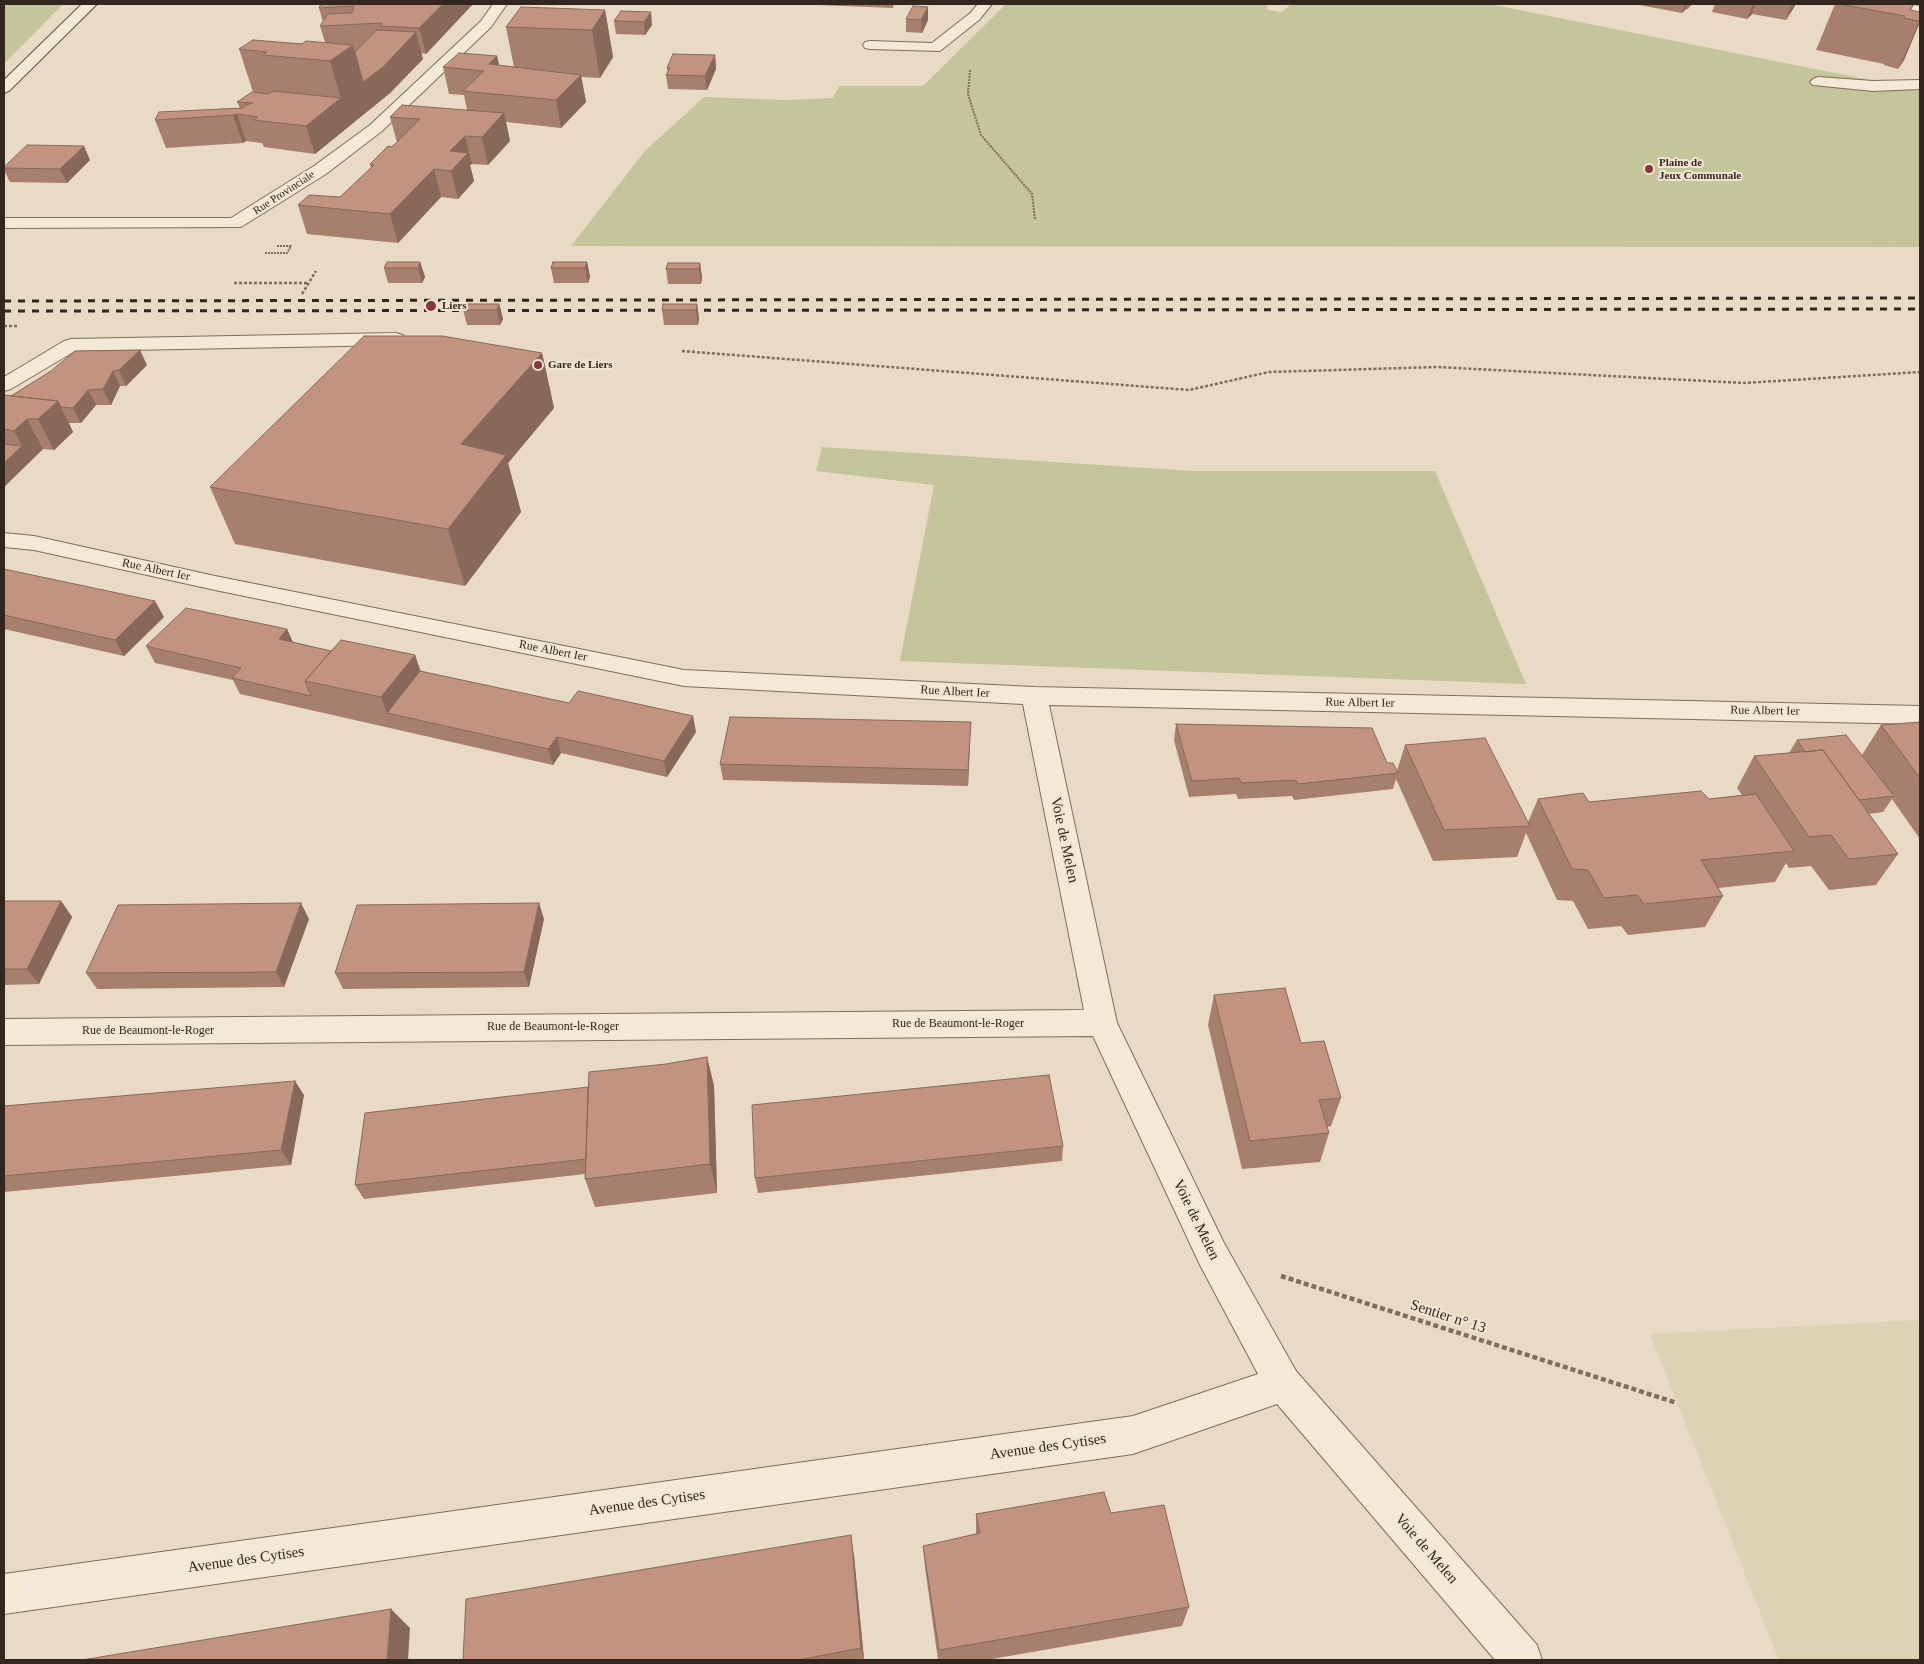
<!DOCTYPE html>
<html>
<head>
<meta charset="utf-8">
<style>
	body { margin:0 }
	#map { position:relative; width:1924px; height:1664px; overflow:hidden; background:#e8dac4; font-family:"Times New Roman",serif }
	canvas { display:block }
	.frame { position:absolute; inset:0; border:5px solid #33261f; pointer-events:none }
</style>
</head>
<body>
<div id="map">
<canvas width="1924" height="1664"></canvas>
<div class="frame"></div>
</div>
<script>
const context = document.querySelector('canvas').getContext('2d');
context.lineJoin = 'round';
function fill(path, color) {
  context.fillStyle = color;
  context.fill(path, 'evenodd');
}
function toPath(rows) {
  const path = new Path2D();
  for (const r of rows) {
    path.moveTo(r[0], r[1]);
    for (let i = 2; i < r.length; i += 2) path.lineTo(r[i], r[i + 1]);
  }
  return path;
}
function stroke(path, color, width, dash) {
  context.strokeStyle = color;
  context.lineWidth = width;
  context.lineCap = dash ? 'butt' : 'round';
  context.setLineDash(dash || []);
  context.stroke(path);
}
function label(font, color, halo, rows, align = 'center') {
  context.font = font + ' "Times New Roman",serif';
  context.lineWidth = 4;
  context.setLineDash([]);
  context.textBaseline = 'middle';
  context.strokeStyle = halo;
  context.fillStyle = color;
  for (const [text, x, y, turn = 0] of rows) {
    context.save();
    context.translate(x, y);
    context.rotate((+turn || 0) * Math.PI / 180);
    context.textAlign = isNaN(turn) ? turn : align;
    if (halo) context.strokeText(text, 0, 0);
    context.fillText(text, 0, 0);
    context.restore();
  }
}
const farmland = toPath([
	[1920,1320,1920,1660,1779,1660,1650,1334]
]);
const green = toPath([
	[4,4,63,4,4,64],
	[1006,4,1266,4,1268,10,1282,12,1291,4,1489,4,1920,90,1920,247,571,246,645,151,704,97,786,100,833,98,839,86,923,86],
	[822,447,1193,471,1435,471,1526,684,900,661,934,485,816,471]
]);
const pathFar2 = toPath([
	[970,70,968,94,981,135,1032,194,1035,220],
	[265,253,287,253,291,246,277,246]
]);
const pathFar1 = toPath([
	[234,283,309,283],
	[302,294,316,271],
	[4,326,19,326],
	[682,351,1189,390,1269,372,1437,367,1744,383,1920,372]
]);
const path = toPath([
	[1281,1276,1677,1403]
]);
const service = toPath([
	[974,13,979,14,981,17,979,20,940,51,870,49,865,48,863,45,865,42,870,41,932,43,969,14,974,13],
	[1818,77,1873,81,1920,80,1920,89,1873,91,1813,85,1810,82,1813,79,1818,77]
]);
const minor = toPath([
	[493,4,507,4,491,27,382,131,326,174,241,227,4,228,4,218,231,218,314,166,370,125,481,21,493,4],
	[978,4,992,4,979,20,969,20,967,17,978,4],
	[1881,4,1909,4,1920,6,1920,14,1883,7,1881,4],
	[396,333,403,335,406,339,403,343,396,345,75,351,11,389,4,391,4,377,64,341,71,339,396,333],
	[4,533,34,536,215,576,684,670,1034,687,1920,706,1920,724,1049,705,1117,1023,1224,1243,1296,1371,1537,1645,1542,1660,1495,1660,1277,1404,1133,1454,4,1614,4,1574,1133,1416,1258,1374,1200,1265,1093,1036,4,1045,4,1019,1084,1010,1023,704,684,686,215,590,34,550,4,547,4,533]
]);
const secondary = toPath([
	[82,4,97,4,9,91,4,93,4,80,82,4]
]);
const rail = toPath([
	[4,301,1920,298],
	[4,311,1920,309]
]);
const wall = toPath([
	[321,4,473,4,426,54,421,53,423,59,390,93,315,154,264,147,262,143,246,141,243,143,166,148,155,120,240,108,237,102,253,92,239,49,325,42,320,26,323,22,319,8],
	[793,4,894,4,893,8],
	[1634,4,1692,4,1688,9,1686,9,1682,13],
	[1715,4,1796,4,1786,20,1752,14,1747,19,1712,12],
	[1835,4,1914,4,1911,10,1920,12,1920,22,1904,60,1898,69,1884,65,1884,64,1816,50],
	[605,10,613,57,600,78,581,77,586,102,561,128,506,122,510,141,488,165,472,164,470,165,474,181,458,199,441,197,398,243,307,234,298,205,340,197,371,168,370,164,397,142,390,117,467,110,464,95,449,94,443,67,497,56,499,65,514,67,506,27],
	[621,11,652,25,645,35,616,34,614,21],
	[906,19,928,20,922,33,906,32],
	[715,55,716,69,707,90,668,89,666,75,668,73,667,68],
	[90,160,67,183,10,182,4,170,4,167],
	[420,262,425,277,422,283,388,283,384,268],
	[587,262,590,277,588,283,554,283,551,268],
	[700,263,702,278,701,284,668,284,666,269],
	[499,304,503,319,500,325,467,325,463,310],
	[697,304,699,319,698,325,664,325,662,310],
	[542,353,554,408,508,463,521,512,465,586,235,544,210,487],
	[147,365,126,386,120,386,111,405,96,405,81,423,69,423,73,432,54,450,43,449,4,487,4,395,11,396,51,371],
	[4,569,164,617,124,656,4,629],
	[287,629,293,642,331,651,415,655,420,671,696,732,667,777,561,753,553,765,240,694,233,680,155,663,146,646],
	[971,722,970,738,968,786,723,780,720,764],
	[1920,722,1920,839,1892,799,1883,812,1869,814,1898,854,1876,885,1829,890,1811,866,1789,868,1786,863,1775,882,1718,888,1723,896,1705,927,1628,935,1621,926,1588,929,1573,901,1557,900,1526,833,1517,857,1433,861,1396,779,1393,789,1294,800,1292,796,1238,799,1236,794,1189,797,1174,740,1176,724,1387,763,1397,771,1405,745,1528,822,1538,799,1589,802,1709,799,1742,795,1737,788,1754,756,1789,753,1797,740,1862,755,1881,725],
	[4,901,61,901,72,917,39,984,4,985],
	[309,919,284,987,97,989,86,973],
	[544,919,529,987,343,989,335,973],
	[1214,995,1301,1043,1341,1098,1331,1126,1327,1127,1329,1133,1320,1162,1242,1169,1208,1025],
	[707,1057,714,1086,717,1193,595,1207,585,1179,585,1174,364,1199,355,1185,588,1087,666,1064],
	[304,1095,291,1165,4,1192,4,1106],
	[1063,1146,1062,1161,758,1193,755,1178],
	[976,1514,1189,1607,1182,1626,986,1660,938,1660,925,1567,923,1546,976,1534],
	[854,1556,864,1660,463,1660]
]);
const shadedWall = toPath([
	[443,4,473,4,426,54,419,28],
	[1685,4,1687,4,1686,9,1682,13],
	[1753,4,1755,4,1752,14,1747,19],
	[1792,4,1796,4,1786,20],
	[928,7,928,20,922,33,921,20],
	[605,10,613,57,600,78,592,30],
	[651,12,652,25,645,35,644,22],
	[1920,20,1920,22,1904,60,1898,69],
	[416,32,423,59,390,93,315,154,306,126,341,98,330,61,353,45,363,82],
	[715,55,716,69,707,90,705,76],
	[497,56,503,83,489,64],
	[581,75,586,102,561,128,556,100],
	[504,113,510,141,488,165,482,137],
	[237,114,246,141,243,143,233,115],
	[465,136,472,164,470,165,474,181,458,199,451,171,450,151],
	[84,146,90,160,67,183,60,169],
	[434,169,441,197,398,243,390,214],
	[420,262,425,277,422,283,418,268],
	[587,262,590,277,588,283,585,268],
	[700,263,702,278,701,284,699,269],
	[499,304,503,319,500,325,497,310],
	[697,304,699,319,698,325,696,310],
	[140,350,147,365,126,386,119,370],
	[542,353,554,408,508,463,521,512,465,586,448,529,461,444],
	[113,371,120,386,111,405,103,389],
	[88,390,96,405,81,423,73,408],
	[58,401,73,432,54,450,38,419],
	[27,419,43,449,4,487,4,463,22,446,14,431],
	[155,601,164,617,124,656,115,640],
	[287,629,294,646,279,639],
	[415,655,426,687,387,713,381,697],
	[693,716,696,732,667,777,664,761],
	[971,722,970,738,968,786,968,770],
	[557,737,561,753,553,765,548,749],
	[61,901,72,917,39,984,27,969],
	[301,903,309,919,284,987,276,972],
	[539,903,544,919,529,987,524,972],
	[707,1057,714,1086,717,1193,710,1164],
	[295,1081,304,1095,291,1165,281,1150],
	[851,1535,854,1556,864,1660,861,1648],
	[391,1609,410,1628,408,1660,387,1660]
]);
const building = toPath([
	[321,4,443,4,419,28,380,26,382,23,320,26,328,14,352,13,354,6,319,8,321,4],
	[1839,4,1914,4,1910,10,1920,12,1920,20,1919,21,1904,18,1905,16,1839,4],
	[913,6,928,7,921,20,906,19,913,6],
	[521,7,605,10,592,30,506,27,521,7],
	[621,11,651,12,644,22,614,21,621,11],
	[377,30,416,32,383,67,363,82,355,52,377,30],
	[253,40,302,44,306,41,353,45,330,61,263,55,267,52,239,49,253,40],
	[459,53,497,56,489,64,581,75,556,100,463,91,484,71,443,67,459,53],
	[673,54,715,55,705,76,666,75,670,68,667,68,673,54],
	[273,91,341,98,306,126,254,120,258,117,237,114,233,115,155,120,159,112,243,108,246,105,253,103,237,102,252,92,269,94,273,91],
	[402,105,504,113,482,137,465,136,450,151,468,153,451,171,434,169,390,214,298,205,309,195,340,197,374,165,370,164,388,146,392,147,420,119,390,117,402,105],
	[27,145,84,146,60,169,4,168,4,167,27,145],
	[387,262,420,262,418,268,384,268,387,262],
	[553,262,587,262,585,268,551,268,553,262],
	[668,263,700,263,699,269,666,269,668,263],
	[465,304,499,304,497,310,463,310,465,304],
	[663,304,697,304,696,310,662,310,663,304],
	[364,336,442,336,542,353,461,444,506,455,448,529,210,487,364,336],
	[140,350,119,370,113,371,103,389,88,390,73,408,61,407,58,401,11,396,51,371,75,351,140,350],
	[4,395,58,401,38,419,27,419,14,431,4,429,4,395],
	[4,444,22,446,4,463,4,444],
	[4,569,155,601,115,640,4,615,4,569],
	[186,608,287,629,279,639,331,651,305,681,311,696,232,678,241,668,146,646,186,608],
	[341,640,415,655,381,697,305,681,341,640],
	[420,671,569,703,578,691,693,716,664,761,557,737,548,749,387,713,420,671],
	[730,717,971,722,968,770,720,764,730,717],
	[1920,722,1920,778,1881,725,1920,722],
	[1176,724,1372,728,1387,763,1393,763,1398,773,1298,784,1296,780,1241,783,1239,778,1192,781,1176,724],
	[1846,735,1894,796,1859,800,1823,750,1805,752,1797,740,1846,735],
	[1485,738,1530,826,1444,830,1405,745,1485,738],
	[1823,750,1898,854,1849,859,1831,835,1809,837,1754,756,1823,750],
	[1701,791,1709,799,1756,794,1794,851,1701,860,1723,896,1644,904,1637,895,1604,898,1588,870,1572,869,1538,799,1583,793,1589,802,1701,791],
	[4,901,61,901,27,969,4,969,4,901],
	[301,903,276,972,86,973,118,905,301,903],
	[539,903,524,972,335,973,357,905,539,903],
	[1285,988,1301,1043,1324,1041,1341,1098,1319,1100,1329,1133,1250,1141,1214,995,1285,988],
	[707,1057,710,1164,585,1179,589,1072,666,1064,707,1057],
	[1049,1075,1063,1146,755,1178,752,1105,1049,1075],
	[295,1081,281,1150,4,1176,4,1106,295,1081],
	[588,1087,586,1159,355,1185,365,1113,588,1087],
	[1104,1492,1111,1513,1164,1505,1189,1607,939,1650,923,1546,980,1533,976,1514,1104,1492],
	[851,1535,861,1648,798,1660,463,1660,466,1599,851,1535],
	[391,1609,387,1660,82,1660,391,1609]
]);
const markers = [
	[1649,169,5,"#88343d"],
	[431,306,6,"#88343d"],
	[538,365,5,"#88343d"]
];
const farPoinames = [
	["Plaine de",1659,163],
	["Jeux Communale",1659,176],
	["Liers",442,306],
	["Gare de Liers",548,365]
];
const farStreetnames = [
	["Rue Provinciale",284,193,-33]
];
const streetNames = [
	["Rue Albert Ier",156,570,12],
	["Rue Albert Ier",553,651,11],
	["Rue Albert Ier",955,692,3],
	["Rue Albert Ier",1360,703,1],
	["Rue Albert Ier",1765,711,1],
	["Rue de Beaumont-le-Roger",958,1024],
	["Rue de Beaumont-le-Roger",553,1027],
	["Rue de Beaumont-le-Roger",148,1031]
];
const nearStreetnames = [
	["Voie de Melen",1064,840,78],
	["Voie de Melen",1196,1220,64],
	["Sentier n° 13",1448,1317,18],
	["Avenue des Cytises",1048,1447,-8],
	["Avenue des Cytises",647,1503,-8],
	["Voie de Melen",1426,1549,49],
	["Avenue des Cytises",246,1560,-8]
];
fill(farmland, '#ddd2b3');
fill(green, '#c4c59a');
stroke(service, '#816c5d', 2);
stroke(minor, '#816c5d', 2);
stroke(secondary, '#634e40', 2);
stroke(pathFar2, '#816c5d', 2, [2, 1]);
stroke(pathFar1, '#816c5d', 2.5, [3, 2]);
stroke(path, '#816c5d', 4.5, [5, 3]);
fill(service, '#f4e8d6');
fill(minor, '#f4e8d6');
fill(secondary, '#f4e8d6');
stroke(rail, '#33261f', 3, [7, 7]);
fill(wall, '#a77f6d');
fill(shadedWall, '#886859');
fill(building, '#c2947f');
stroke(building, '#886859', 1);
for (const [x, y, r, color] of markers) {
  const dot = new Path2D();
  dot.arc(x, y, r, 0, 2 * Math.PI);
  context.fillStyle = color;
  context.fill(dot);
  stroke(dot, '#f1e5d3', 2);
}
label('bold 11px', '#33261f', '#f1e5d3', farPoinames, 'left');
label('11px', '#33261f', '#f1e5d3', farStreetnames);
label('12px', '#33261f', '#f1e5d3', streetNames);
label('15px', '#33261f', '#f1e5d3', nearStreetnames);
</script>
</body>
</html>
